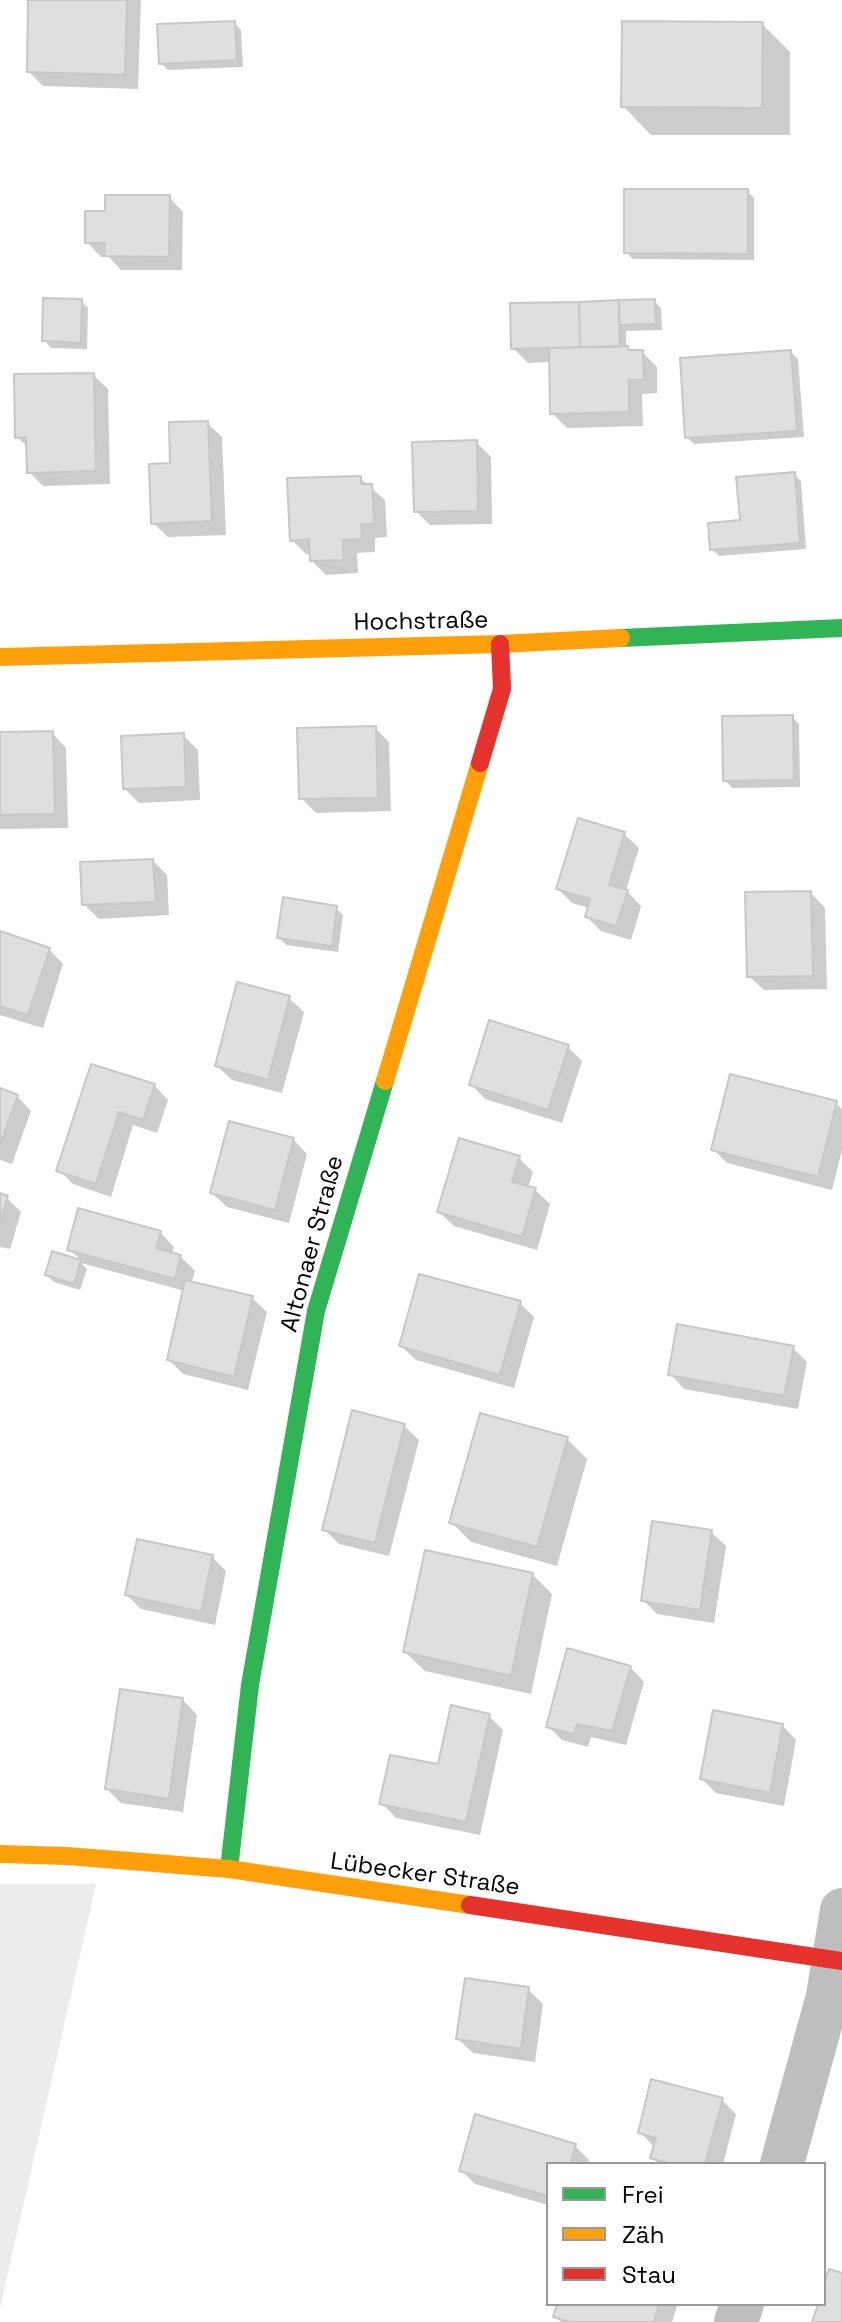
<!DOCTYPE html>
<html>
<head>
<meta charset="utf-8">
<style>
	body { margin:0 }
	#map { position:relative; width:842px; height:2322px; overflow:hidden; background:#fff; font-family:"Space Grotesk",sans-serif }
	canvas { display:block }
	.legend { position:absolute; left:546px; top:2162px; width:280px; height:144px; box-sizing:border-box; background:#fff; border:2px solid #999; margin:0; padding:10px 14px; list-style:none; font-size:24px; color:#000 }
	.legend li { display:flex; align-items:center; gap:16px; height:40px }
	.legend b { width:40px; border:2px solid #999 }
</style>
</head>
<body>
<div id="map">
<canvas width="842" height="2322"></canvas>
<ul class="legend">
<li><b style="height:10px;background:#30b455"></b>Frei</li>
<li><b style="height:10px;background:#ff9f0a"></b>Zäh</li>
<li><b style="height:10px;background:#e5322d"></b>Stau</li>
</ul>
</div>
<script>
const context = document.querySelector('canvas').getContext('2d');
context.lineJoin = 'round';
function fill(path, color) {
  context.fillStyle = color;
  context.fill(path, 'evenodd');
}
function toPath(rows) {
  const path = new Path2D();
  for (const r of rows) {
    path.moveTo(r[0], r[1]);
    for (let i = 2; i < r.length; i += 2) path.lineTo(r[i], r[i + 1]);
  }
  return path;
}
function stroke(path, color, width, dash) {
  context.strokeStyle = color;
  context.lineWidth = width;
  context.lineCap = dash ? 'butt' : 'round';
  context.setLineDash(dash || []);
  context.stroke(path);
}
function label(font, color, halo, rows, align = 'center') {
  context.font = font + ' "Space Grotesk",sans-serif';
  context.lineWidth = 6;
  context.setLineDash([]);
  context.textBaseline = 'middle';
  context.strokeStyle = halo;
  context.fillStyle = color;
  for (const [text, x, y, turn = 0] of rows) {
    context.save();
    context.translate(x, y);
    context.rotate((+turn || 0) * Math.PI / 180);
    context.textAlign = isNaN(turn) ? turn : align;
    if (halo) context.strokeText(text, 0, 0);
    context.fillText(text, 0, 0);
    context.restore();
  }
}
const green = toPath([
	[0,1884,96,1884,0,2308]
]);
const shadow = toPath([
	[30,0,141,0,138,89,43,86,29,72],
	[234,23,241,30,243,67,168,70,161,63],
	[762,24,790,52,790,135,651,135,623,106],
	[747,191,754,198,754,260,633,259,626,252],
	[169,197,183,212,182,270,121,270,108,256,101,257,87,242,107,213],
	[81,301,88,308,87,349,51,348,44,340],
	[654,301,661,308,662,330,626,331,626,347,631,352,642,352,657,367,657,393,642,394,643,426,567,428,552,413,551,362,528,363,513,348],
	[791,352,798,359,804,437,694,444,687,437],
	[93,375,108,389,110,484,43,486,29,472,28,447,17,437],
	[207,423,222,437,226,535,168,537,153,523,172,465],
	[476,442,491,457,492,524,430,525,416,511],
	[794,474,801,481,806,549,719,556,712,549],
	[360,478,385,500,387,537,375,538,375,552,357,553,358,573,326,575,312,561,311,554,306,554,292,540],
	[792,717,799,724,800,787,732,788,725,780],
	[375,728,389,742,391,811,316,813,301,798],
	[52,733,66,748,68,828,0,829,0,734],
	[183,735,198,750,200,800,139,803,125,789],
	[624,834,639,848,626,890,641,906,631,940,601,931,587,917,589,908,572,903,558,889],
	[153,861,167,875,169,915,99,919,84,904],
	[811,893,825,908,827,989,764,990,749,976],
	[336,908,343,915,338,952,286,945,279,937],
	[0,933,49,949,63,964,43,1028,0,1015],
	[289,998,304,1012,282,1093,232,1080,217,1066],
	[568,1047,582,1061,562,1123,485,1099,471,1084],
	[92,1066,154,1085,168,1100,157,1133,133,1125,111,1197,73,1184,59,1170],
	[0,1090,17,1096,31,1111,12,1164,0,1160],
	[836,1103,842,1109,842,1150,832,1190,727,1163,713,1149],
	[293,1139,307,1154,289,1223,227,1207,212,1193],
	[519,1158,533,1172,528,1188,535,1190,550,1204,537,1250,454,1226,439,1212],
	[0,1195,6,1197,21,1212,10,1249,0,1247],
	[160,1232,174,1247,172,1254,180,1256,195,1271,191,1284,252,1298,267,1312,248,1390,183,1374,169,1360,185,1291,81,1263,87,1269,80,1290,54,1282,47,1275,54,1254,83,1262,69,1249],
	[520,1303,534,1317,514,1388,416,1360,401,1346],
	[793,1348,807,1362,798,1409,684,1389,670,1374],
	[404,1426,419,1440,389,1556,339,1544,324,1529],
	[567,1439,587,1459,557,1566,471,1542,451,1522],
	[711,1532,726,1546,714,1623,657,1614,643,1600],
	[212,1557,226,1571,215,1625,141,1609,127,1595],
	[532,1574,552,1594,531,1694,425,1671,405,1652],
	[630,1667,644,1682,626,1745,591,1737,588,1747,562,1740,548,1726],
	[183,1700,197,1715,183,1812,121,1803,107,1789],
	[489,1716,503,1730,480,1835,396,1818,382,1803,440,1767],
	[782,1725,796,1740,784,1806,716,1793,702,1779],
	[528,1989,543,2004,535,2062,473,2053,458,2039],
	[722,2100,736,2114,723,2164,659,2164,652,2158,655,2148,640,2132],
	[575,2146,589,2160,588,2164,548,2164,548,2205,475,2184,461,2170],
	[559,2304,676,2304,677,2306,672,2322,561,2322,555,2316]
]);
const building = toPath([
	[28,0,127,0,125,75,27,72,28,0],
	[235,21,237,60,159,64,157,24,235,21],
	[622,21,763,22,762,108,621,107,622,21],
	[624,189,748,189,748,254,624,253,624,189],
	[105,195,170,195,169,257,104,256,105,243,85,243,85,211,105,211,105,195],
	[43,298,82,299,81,343,42,341,43,298],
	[655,299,656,324,619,325,619,300,655,299],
	[619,300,620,347,580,347,579,302,619,300],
	[579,302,580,347,511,349,510,303,579,302],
	[628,346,628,350,643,350,644,380,629,380,629,412,550,414,549,348,628,346],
	[791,350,797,431,685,438,680,358,791,350],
	[94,373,96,471,27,473,26,437,15,438,14,374,94,373],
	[208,421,212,521,151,524,149,464,170,463,169,422,208,421],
	[477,440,478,511,414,512,412,442,477,440],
	[795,472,800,543,710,550,708,523,740,520,736,477,795,472],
	[361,476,361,484,372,484,374,524,361,524,362,539,343,540,344,560,310,561,309,539,290,541,287,478,361,476],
	[793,715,794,780,723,781,722,716,793,715],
	[376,726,378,798,299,799,297,728,376,726],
	[53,731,55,814,0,815,0,732,53,731],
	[184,733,186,787,123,789,121,736,184,733],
	[578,818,625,832,609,885,628,890,616,926,585,917,590,899,556,889,578,818],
	[153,859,156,902,82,905,80,862,153,859],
	[811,891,813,976,747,977,745,892,811,891],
	[283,897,337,906,332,946,277,938,283,897],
	[0,931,50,948,28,1015,0,1006,0,931],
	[237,982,290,996,268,1080,215,1066,237,982],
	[489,1020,569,1045,548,1110,469,1085,489,1020],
	[91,1064,155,1084,143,1120,119,1112,96,1184,56,1171,91,1064],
	[730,1074,837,1101,818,1177,711,1150,730,1074],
	[0,1088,18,1095,0,1145,0,1088],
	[229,1121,294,1138,275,1210,210,1193,229,1121],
	[459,1138,520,1156,512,1182,536,1188,522,1237,437,1212,459,1138],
	[0,1193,8,1196,0,1222,0,1193],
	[78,1208,161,1231,156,1248,181,1255,175,1279,67,1250,78,1208],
	[52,1251,81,1260,74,1284,45,1275,52,1251],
	[419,1274,521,1301,500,1375,399,1346,419,1274],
	[185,1280,253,1296,234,1377,167,1360,185,1280],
	[677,1324,794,1346,784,1396,668,1375,677,1324],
	[352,1410,405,1424,375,1543,322,1530,352,1410],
	[480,1413,568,1437,537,1547,449,1523,480,1413],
	[652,1521,712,1530,700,1610,641,1601,652,1521],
	[137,1539,213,1555,201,1612,125,1595,137,1539],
	[425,1550,533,1573,511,1676,403,1652,425,1550],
	[567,1648,631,1666,612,1731,577,1724,574,1734,546,1727,567,1648],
	[120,1689,183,1698,169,1799,105,1789,120,1689],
	[451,1705,490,1714,466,1822,379,1804,390,1755,438,1764,451,1705],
	[713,1710,783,1724,770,1793,700,1779,713,1710],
	[465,1978,529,1987,521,2049,456,2039,465,1978],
	[651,2079,723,2098,705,2164,671,2164,650,2158,656,2138,638,2133,651,2079],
	[475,2114,576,2144,570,2164,548,2164,548,2196,459,2171,475,2114],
	[829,2269,842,2273,842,2322,812,2322,818,2304,824,2304,824,2284,829,2269],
	[557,2304,659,2304,654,2322,570,2322,553,2317,557,2304]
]);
const street = toPath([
	[782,2164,828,1996,842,1910],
	[736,2322,742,2304]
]);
const fast = toPath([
	[621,638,842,628],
	[229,1869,250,1685,316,1311,385,1081]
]);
const slow = toPath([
	[0,657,500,644,621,638],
	[385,1081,480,763],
	[0,1854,67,1856,229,1869,470,1905]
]);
const jam = toPath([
	[480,763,502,689,500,644],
	[470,1905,842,1961]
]);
const streetNames = [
	["Hochstraße",421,622,-1],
	["Altonaer Straße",313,1244,-75],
	["Lübecker Straße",425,1875,8]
];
fill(green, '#ececec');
fill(shadow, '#0003');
fill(building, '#dfdfdf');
stroke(building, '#c7c7c7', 2);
stroke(street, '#bebebe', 44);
stroke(fast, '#30b455', 18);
stroke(slow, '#ff9f0a', 18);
stroke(jam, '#e5322d', 18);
label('24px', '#000', '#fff', streetNames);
</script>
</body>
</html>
